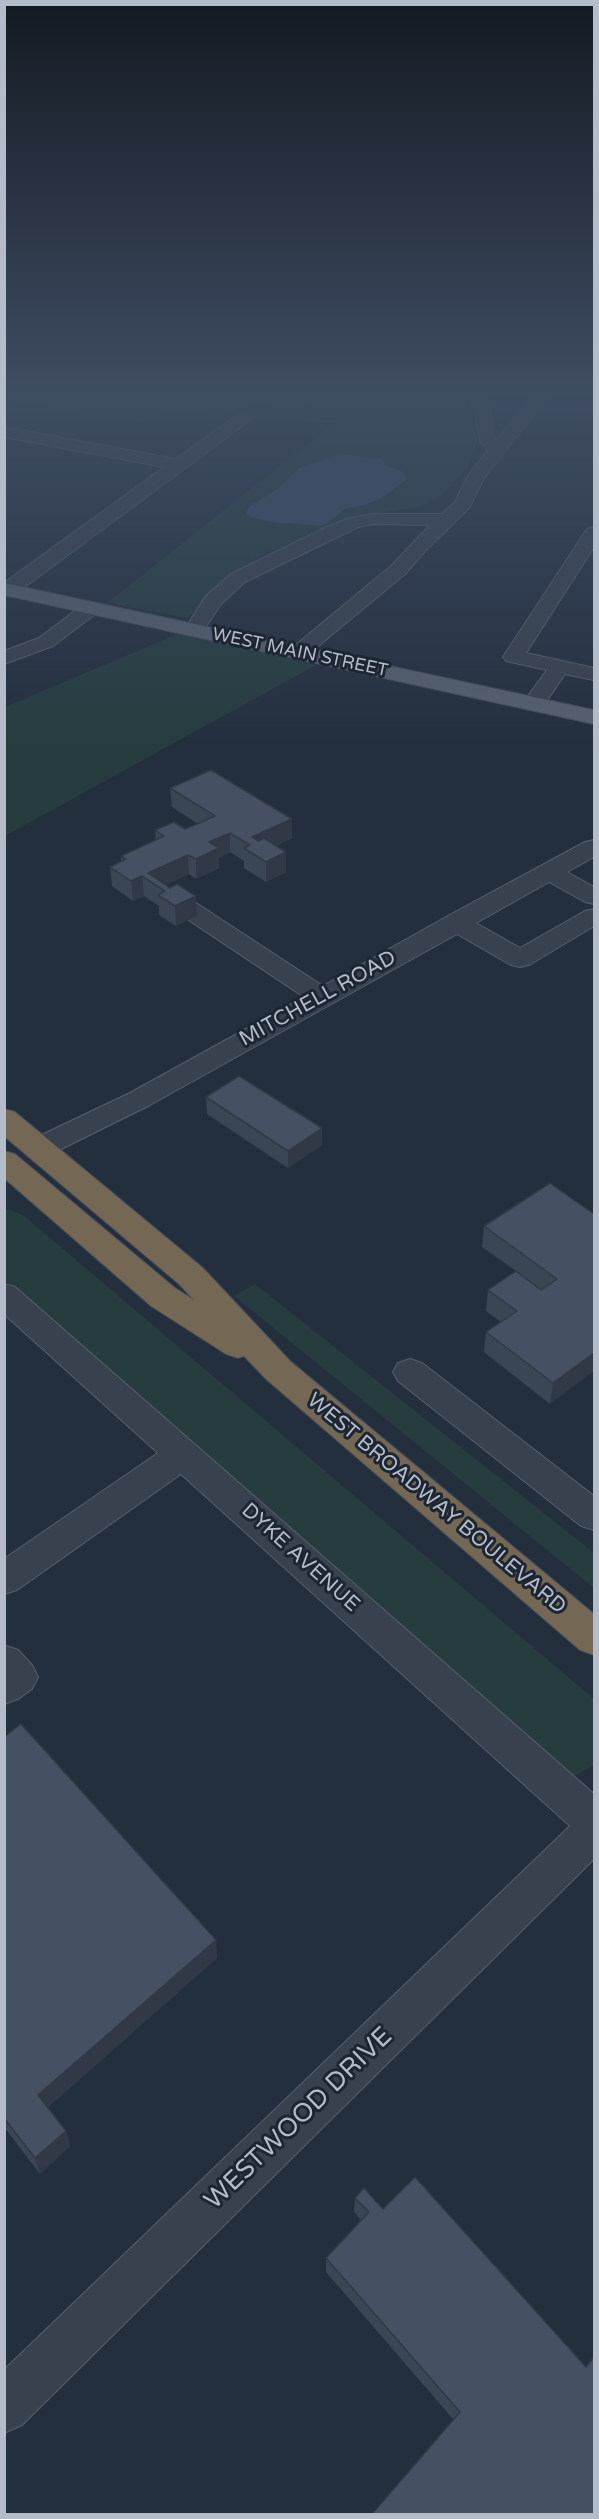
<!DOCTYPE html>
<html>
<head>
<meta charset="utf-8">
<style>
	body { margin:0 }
	#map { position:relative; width:599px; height:2519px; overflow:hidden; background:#242f3e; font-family:"Varela Round",sans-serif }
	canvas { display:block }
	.frame { position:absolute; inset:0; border:6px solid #b4bcc9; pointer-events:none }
</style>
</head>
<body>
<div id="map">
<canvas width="599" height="2519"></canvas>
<div class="frame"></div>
</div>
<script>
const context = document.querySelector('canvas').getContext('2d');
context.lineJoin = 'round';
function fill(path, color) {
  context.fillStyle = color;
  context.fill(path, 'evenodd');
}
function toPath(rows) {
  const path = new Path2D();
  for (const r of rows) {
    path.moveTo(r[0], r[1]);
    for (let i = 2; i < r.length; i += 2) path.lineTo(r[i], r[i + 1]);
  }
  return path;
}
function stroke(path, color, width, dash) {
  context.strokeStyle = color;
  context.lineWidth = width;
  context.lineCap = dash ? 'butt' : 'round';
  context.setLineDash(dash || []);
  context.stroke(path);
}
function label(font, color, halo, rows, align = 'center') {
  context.font = font + ' "Varela Round",sans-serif';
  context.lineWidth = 6;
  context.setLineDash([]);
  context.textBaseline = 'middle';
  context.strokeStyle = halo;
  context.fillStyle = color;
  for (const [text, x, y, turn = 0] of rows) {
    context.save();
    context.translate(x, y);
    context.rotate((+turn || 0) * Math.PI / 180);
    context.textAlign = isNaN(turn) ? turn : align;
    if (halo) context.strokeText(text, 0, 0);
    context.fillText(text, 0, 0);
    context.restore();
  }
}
const green = toPath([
	[4,393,115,393,121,396,192,397,195,393,212,393,211,398,322,394,317,393,465,393,478,441,468,466,442,495,419,507,356,516,258,557,212,593,188,618,107,603,334,423,166,407,145,422,5,400],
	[339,454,385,465,403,472,407,479,382,498,365,505,345,509,328,523,266,495,280,487,299,468],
	[180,633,316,665,5,836,5,707],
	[5,1208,23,1215,594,1699,594,1765,575,1776,538,1762,5,1280],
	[255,1284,594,1553,594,1588,234,1296]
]);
const water = toPath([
	[115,393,195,393,183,400,165,400,121,396],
	[212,393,317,393,322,394,318,400,307,405,289,406,217,400,211,397],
	[339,454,382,459,385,465,403,472,407,479,382,498,365,505,345,509,328,523,319,526,272,522,253,518,246,513,250,506,280,487,299,468]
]);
const minor = toPath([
	[467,393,483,393,491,413,492,429,496,440,535,393,551,393,484,478,469,508,427,549,405,574,305,657,298,659,291,657,288,653,291,649,391,566,430,525,373,524,358,527,245,582,221,604,201,634,187,634,184,630,206,596,231,574,325,528,347,519,373,514,442,514,455,502,467,477,488,450,480,442,475,413,467,393],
	[243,413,251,418,249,421,15,594,4,595,4,583,164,467,4,437,4,427,176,459,237,415,243,413],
	[594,527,594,547,526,653,594,668,594,680,565,674,541,709,533,710,525,709,522,704,547,670,506,661,503,657,587,529,594,527],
	[91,602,98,604,101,608,98,612,53,646,4,664,4,651,39,638,84,604,91,602],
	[594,840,594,857,567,872,594,887,594,904,585,902,549,882,476,923,520,948,585,911,594,909,594,926,529,965,520,967,511,965,457,934,150,1105,49,1155,39,1158,29,1155,24,1148,29,1141,130,1093,304,997,178,913,174,908,178,903,187,900,196,903,323,986,446,917,585,842,594,840],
	[4,1284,15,1287,594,1794,594,1859,22,2425,4,2433,4,2370,570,1826,181,1474,17,1590,4,1594,4,1559,158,1453,4,1314,4,1284],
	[410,1359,422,1363,594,1496,594,1530,581,1526,398,1381,393,1372,398,1363,410,1359],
	[4,1645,18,1650,32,1665,38,1677,32,1689,18,1699,4,1704,4,1645]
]);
const major = toPath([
	[4,583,594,710,594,724,4,595,4,583]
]);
const highway = toPath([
	[4,1109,15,1112,203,1268,290,1361,594,1614,594,1655,580,1650,266,1379,244,1356,238,1358,226,1354,151,1306,4,1178,4,1151,15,1154,175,1288,194,1300,179,1284,4,1136,4,1109]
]);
const wall = toPath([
	[170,788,292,838,276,846,286,852,286,872,266,882,244,868,244,861,230,852,219,858,219,868,196,879,189,874,166,885,170,888,196,896,197,916,176,926,159,915,159,906,144,896,133,901,112,886,110,867,121,862,121,856,156,840,155,830,185,829,198,824,172,807],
	[206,1097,322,1145,288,1168,207,1114],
	[594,1214,550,1404,484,1352,486,1332,501,1322,486,1311,488,1290,516,1271,482,1247,484,1226],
	[4,1737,216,1940,217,1958,48,2107,66,2131,70,2146,40,2174,4,2127],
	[364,2188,594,2514,453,2419,326,2272,326,2258,361,2220,354,2212,355,2198]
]);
const shadedWall = toPath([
	[292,819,292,838,255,855,252,837],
	[230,833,230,852,219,858,219,868,196,879,196,859,209,842],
	[286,852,286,872,266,882,266,862],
	[188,855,189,874,160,888,148,873],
	[142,876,144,896,133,901,131,881],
	[196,896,197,916,176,926,175,906],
	[322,1128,322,1145,288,1168,288,1151],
	[594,1353,594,1371,550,1404,553,1383],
	[216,1940,217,1958,43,2111,38,2095],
	[66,2131,70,2146,40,2174,35,2158]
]);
const building = toPath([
	[211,770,292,819,252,837,258,841,264,838,286,852,266,862,244,848,250,845,230,833,209,842,219,848,196,859,188,855,148,873,170,888,177,884,196,896,175,906,158,895,165,891,142,876,131,881,110,867,126,859,121,856,164,836,155,830,174,822,185,829,215,816,170,788,211,770],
	[239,1076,322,1128,288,1151,206,1097,239,1076],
	[550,1183,594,1214,594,1353,553,1383,486,1332,517,1311,488,1290,516,1271,541,1290,557,1279,484,1226,550,1183],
	[21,1724,216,1940,38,2095,66,2131,35,2158,4,2118,4,1737,21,1724],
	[415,2177,586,2367,594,2357,594,2514,372,2514,460,2412,326,2258,369,2212,355,2198,364,2188,383,2209,415,2177]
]);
const farStreetnames = [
	["WEST MAIN STREET",300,653,12]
];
const streetNames = [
	["MITCHELL ROAD",318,999,-29],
	["WEST BROADWAY BOULEVARD",436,1504,40],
	["DYKE AVENUE",300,1558,42]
];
const nearStreetnames = [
	["WESTWOOD DRIVE",299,2119,-44]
];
fill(green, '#263c3f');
fill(water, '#394c67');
stroke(minor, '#565f6c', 2);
stroke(major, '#414a57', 2);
stroke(highway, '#434c59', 2);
fill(minor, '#38414e');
fill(major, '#56606e');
fill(highway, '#746855');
fill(wall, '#3b4654');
fill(shadedWall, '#303945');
fill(building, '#455162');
stroke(building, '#303945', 1.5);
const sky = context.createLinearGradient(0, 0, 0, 746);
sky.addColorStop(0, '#141a22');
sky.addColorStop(0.53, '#3f4d63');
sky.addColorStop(1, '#3f4d6300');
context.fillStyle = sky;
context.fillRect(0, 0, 599, 746);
label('18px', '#b4bcc9', '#1d2633', farStreetnames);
label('21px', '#b4bcc9', '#1d2633', streetNames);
label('26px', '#b4bcc9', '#1d2633', nearStreetnames);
</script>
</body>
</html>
